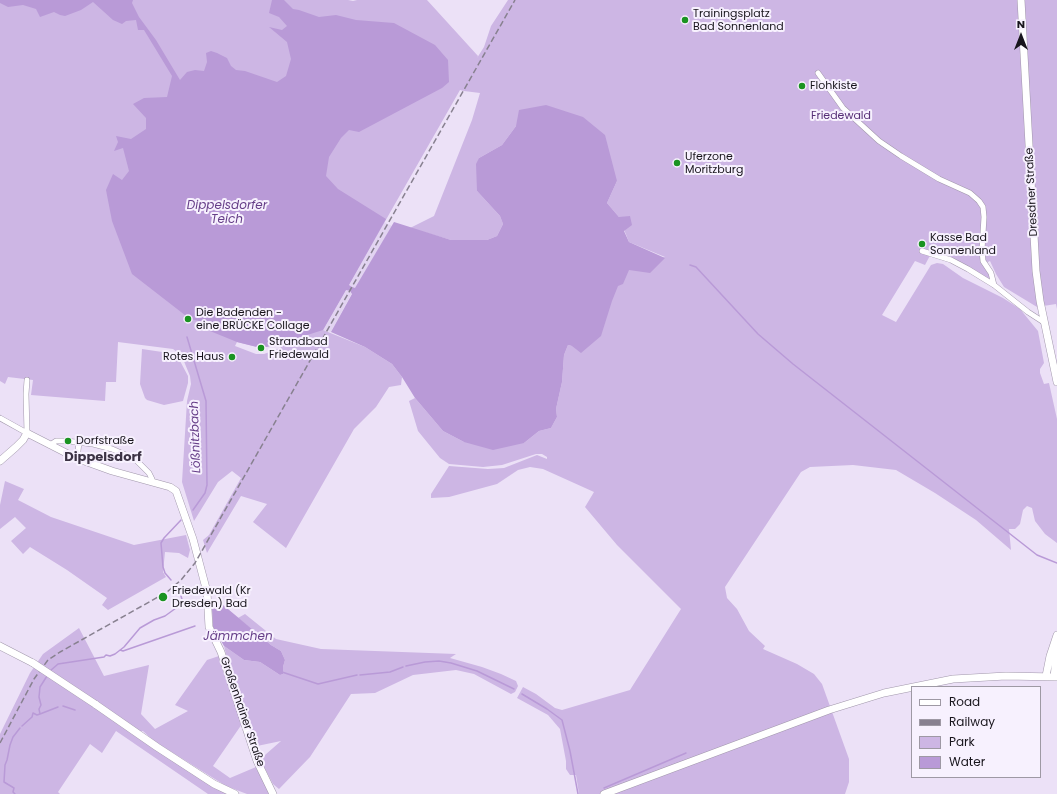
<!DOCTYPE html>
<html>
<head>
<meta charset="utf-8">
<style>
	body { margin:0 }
	#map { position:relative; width:1057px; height:794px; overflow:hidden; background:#ece1f7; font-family:Poppins,sans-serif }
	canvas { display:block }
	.legend { position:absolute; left:911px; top:686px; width:130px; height:92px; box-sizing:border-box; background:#f7f1fe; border:1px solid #9e99a4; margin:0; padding:5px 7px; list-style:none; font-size:12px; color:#18151c }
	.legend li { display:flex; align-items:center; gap:8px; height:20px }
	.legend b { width:20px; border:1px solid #9e99a4 }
	.north { position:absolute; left:1001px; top:16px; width:40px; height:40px; -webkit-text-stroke:3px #f7f1fe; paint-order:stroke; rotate:0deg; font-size:11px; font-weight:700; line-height:16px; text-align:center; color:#18151c }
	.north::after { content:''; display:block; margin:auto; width:14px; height:18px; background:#18151c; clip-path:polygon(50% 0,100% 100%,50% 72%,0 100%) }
</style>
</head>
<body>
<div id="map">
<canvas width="1057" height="794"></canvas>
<ul class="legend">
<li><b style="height:5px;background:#fff"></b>Road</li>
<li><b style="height:5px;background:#888190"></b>Railway</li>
<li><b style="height:11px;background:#cdb6e4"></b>Park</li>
<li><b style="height:11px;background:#b99ad7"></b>Water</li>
</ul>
<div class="north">N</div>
</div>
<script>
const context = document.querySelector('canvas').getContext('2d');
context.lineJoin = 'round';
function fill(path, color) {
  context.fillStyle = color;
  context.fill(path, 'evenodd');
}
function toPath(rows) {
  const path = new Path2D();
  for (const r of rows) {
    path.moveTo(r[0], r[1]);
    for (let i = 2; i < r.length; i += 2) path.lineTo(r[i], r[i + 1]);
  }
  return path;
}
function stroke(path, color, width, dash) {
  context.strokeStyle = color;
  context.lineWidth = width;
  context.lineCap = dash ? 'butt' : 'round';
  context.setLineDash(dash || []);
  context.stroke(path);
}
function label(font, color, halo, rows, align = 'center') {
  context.font = font + ' Poppins,sans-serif';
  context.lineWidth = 4;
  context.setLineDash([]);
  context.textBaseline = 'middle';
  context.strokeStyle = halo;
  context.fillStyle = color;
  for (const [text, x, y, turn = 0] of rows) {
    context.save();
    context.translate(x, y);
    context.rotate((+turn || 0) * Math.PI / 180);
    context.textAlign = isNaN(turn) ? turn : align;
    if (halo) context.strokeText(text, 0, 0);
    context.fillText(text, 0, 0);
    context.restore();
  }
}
const built = toPath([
	[384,222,392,226,355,289,349,285],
	[346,290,352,293,331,332,323,330]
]);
const green = toPath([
	[0,0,348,0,353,1,357,0,427,0,478,56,477,58,484,47,491,26,508,0,1057,0,1057,309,1056,304,1037,307,1004,287,996,274,990,261,984,264,989,273,990,280,948,255,949,251,935,246,925,265,915,261,882,315,896,322,931,265,937,263,943,264,963,278,1003,298,1020,309,1038,331,1044,363,1040,369,1040,373,1044,384,1049,383,1057,419,1057,543,1045,534,1035,521,1032,508,1027,506,1023,510,1020,524,1015,529,1009,529,1011,550,976,520,935,493,896,470,853,465,810,467,801,472,725,587,727,598,737,609,749,631,765,646,763,649,797,664,814,674,822,684,849,759,849,782,845,794,579,794,576,775,570,775,566,769,566,761,560,729,548,715,517,698,523,687,536,694,555,708,562,710,630,690,681,609,617,545,585,507,594,492,543,469,530,467,518,470,497,484,449,497,431,498,431,494,449,466,488,469,504,468,537,455,547,459,547,457,542,454,536,454,502,465,483,467,449,464,440,458,418,431,409,401,415,398,443,431,464,442,524,443,539,431,551,428,557,417,556,409,562,382,564,355,568,345,572,346,614,273,665,257,629,242,619,217,607,203,617,181,516,126,502,145,479,158,477,191,500,216,503,224,497,236,487,240,451,240,410,228,434,216,472,120,480,93,464,91,460,90,323,330,365,347,392,364,402,377,401,385,389,387,376,407,354,429,286,548,253,522,267,504,241,496,207,553,203,540,209,535,241,478,232,471,218,482,194,521,182,482,187,401,191,384,190,376,183,359,177,352,173,349,118,342,116,382,106,382,105,401,31,395,33,380,8,377,5,384,0,381],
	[237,342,257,347,266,347,279,344,281,348,264,354,256,354,235,346],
	[142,349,169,353,180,361,188,376,188,383,183,401,164,405,147,400,145,398,140,384],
	[5,481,24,489,18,500,51,517,134,545,186,535,190,550,188,558,179,553,165,552,163,572,166,577,108,610,102,605,107,598,67,570,30,547,23,554,11,541,26,528,15,517,0,529,0,505],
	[245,614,276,639,321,649,456,654,450,658,482,667,501,674,516,681,518,686,515,692,511,694,474,674,456,670,413,675,375,693,351,694,310,757,279,789,273,784,261,761,265,755,281,741,257,746,226,654,224,646,244,660,260,662,280,675,283,674,283,667,285,660,281,651,271,645,238,618],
	[79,628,104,676,149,665,141,714,155,729,188,711,175,705,207,660,219,656,242,724,213,766,230,778,256,767,270,794,247,794,226,786,154,741,143,731,131,731,231,794,208,794,116,731,102,753,90,744,58,792,60,794,0,794,0,734,30,673,43,654]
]);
const water = toPath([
	[0,0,135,0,133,0,132,3,139,17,156,40,180,80,187,72,195,70,204,71,207,62,206,53,211,51,217,53,227,58,231,66,236,70,245,71,277,82,286,76,291,59,287,42,269,27,282,30,287,26,279,17,269,13,272,0,284,0,293,9,299,10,319,17,336,15,356,20,394,23,435,45,448,60,449,82,442,88,359,132,349,130,341,138,329,157,326,176,338,189,386,219,349,285,352,287,355,288,394,222,451,240,487,240,497,236,503,224,500,216,477,191,476,164,479,158,502,145,516,126,519,110,546,105,583,117,605,135,617,181,607,203,619,217,630,216,632,225,624,231,629,242,665,258,650,273,629,270,623,284,618,286,612,301,601,336,581,353,572,346,568,345,564,355,562,382,556,409,557,417,551,428,539,431,524,443,493,450,464,442,443,431,415,398,402,377,392,364,365,347,331,332,352,294,350,291,346,290,323,330,279,344,266,347,257,347,237,342,205,329,206,326,199,321,190,319,132,274,112,221,106,190,113,174,122,180,129,171,123,148,114,151,118,142,116,136,131,139,146,129,146,118,133,104,144,98,167,97,172,76,144,30,138,30,136,20,126,21,122,24,113,20,93,2,81,10,65,16,60,15,54,12,40,17,36,9,23,5,8,7,0,3],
	[217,602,222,604,271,645,281,651,285,660,283,667,283,674,280,675,260,662,244,660,224,646,213,627,212,609]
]);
const stream = toPath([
	[690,265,696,267,758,334,793,364,1037,555,1057,563],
	[187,337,206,401,207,485,205,493,193,510],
	[171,580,165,573,163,567,161,543,164,538,181,520],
	[120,650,123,651,195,626],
	[406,666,425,662,439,661,451,663,477,671,514,689],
	[50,671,58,664,104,657,106,655,110,656,115,654,124,647,140,628,154,620,165,616,183,603,181,596,177,589],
	[282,672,318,684,357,675],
	[360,675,390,672,403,667],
	[522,694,547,709,562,720,570,751,578,794],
	[63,706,75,710],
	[40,714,58,707],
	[22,726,32,717,33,713,37,715,40,714,39,709,41,705,39,697,40,687,47,676],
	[604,788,686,753],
	[15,794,13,792,14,788,4,782,5,765,7,760,10,745,13,737,20,728]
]);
const street = toPath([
	[818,73,843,108,879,141,901,156,939,179,970,193,979,201,983,207,984,217,982,250,983,261,991,273,994,285],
	[922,251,951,260,968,269,994,285,1028,312,1045,323],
	[0,418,27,433,26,394,27,380],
	[50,445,56,441,66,441,93,444,112,449,135,459,149,473,152,479,151,482],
	[76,458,78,451,79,442]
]);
const secondary = toPath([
	[1021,0,1036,271,1040,301,1057,382],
	[0,461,16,447,23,440,27,433,76,458,112,471,170,487,176,491,193,539,207,592,209,627,221,652,257,761,273,794],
	[0,646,33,663],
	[1046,676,1050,656,1057,635],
	[1054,677,1057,649],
	[95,704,157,747,214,784,235,794],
	[604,794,829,710,884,693,953,679,1006,676,1057,677]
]);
const rail = toPath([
	[0,743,34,679,48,660,60,652,167,592,181,580,195,563,515,0]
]);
const secondaryBridge = toPath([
	[33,663,95,704]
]);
const markers = [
	[685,20,4,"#1a9321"],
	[802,86,4,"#1a9321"],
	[677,163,4,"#1a9321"],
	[922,244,4,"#1a9321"],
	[188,319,4,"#1a9321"],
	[261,348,4,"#1a9321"],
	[232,357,4,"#1a9321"],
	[68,441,4,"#1a9321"],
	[163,597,5,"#1a9321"]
];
const poiNames = [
	["Trainingsplatz",693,14],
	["Bad Sonnenland",693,27],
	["Flohkiste",810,86],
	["Uferzone",685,157],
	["Moritzburg",685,170],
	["Kasse Bad",930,238],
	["Sonnenland",930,251],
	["Die Badenden -",196,313],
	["eine BRÜCKE Collage",196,326],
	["Strandbad",269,342],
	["Friedewald",269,355],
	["Rotes Haus",224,357,"right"],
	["Dorfstraße",76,441],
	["Friedewald (Kr",172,591],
	["Dresden) Bad",172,604]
];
const parkNames = [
	["Friedewald",841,116]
];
const streetNames = [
	["Dresdner Straße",1032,192,-93],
	["Großenhainer Straße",242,712,71]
];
const waterNames = [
	["Dippelsdorfer",227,206],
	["Teich",227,220],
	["Lößnitzbach",196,437,-92],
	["Jämmchen",238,637]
];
const quarterNames = [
	["Dippelsdorf",103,458]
];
fill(built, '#e2d4f1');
fill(green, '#cdb6e4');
fill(water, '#b99ad7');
stroke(stream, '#b99ad7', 1.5);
stroke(street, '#a197ab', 6);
stroke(secondary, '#a197ab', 8);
stroke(street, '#fff', 5);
stroke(secondary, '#fff', 7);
stroke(rail, '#888190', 1.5, [6, 3]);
stroke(secondaryBridge, '#a197ab', 8, []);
stroke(secondaryBridge, '#fff', 7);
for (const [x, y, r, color] of markers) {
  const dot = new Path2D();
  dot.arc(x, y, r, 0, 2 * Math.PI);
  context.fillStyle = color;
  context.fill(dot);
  stroke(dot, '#f7f1fe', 1.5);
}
label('11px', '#18151c', '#f7f1fe', poiNames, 'left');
label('11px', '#572f77', '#f7f1fe', parkNames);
label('11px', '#18151c', '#f7f1fe', streetNames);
label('italic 12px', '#663e88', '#f7f1fe', waterNames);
label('bold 13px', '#3b3244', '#f7f1fe', quarterNames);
</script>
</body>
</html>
